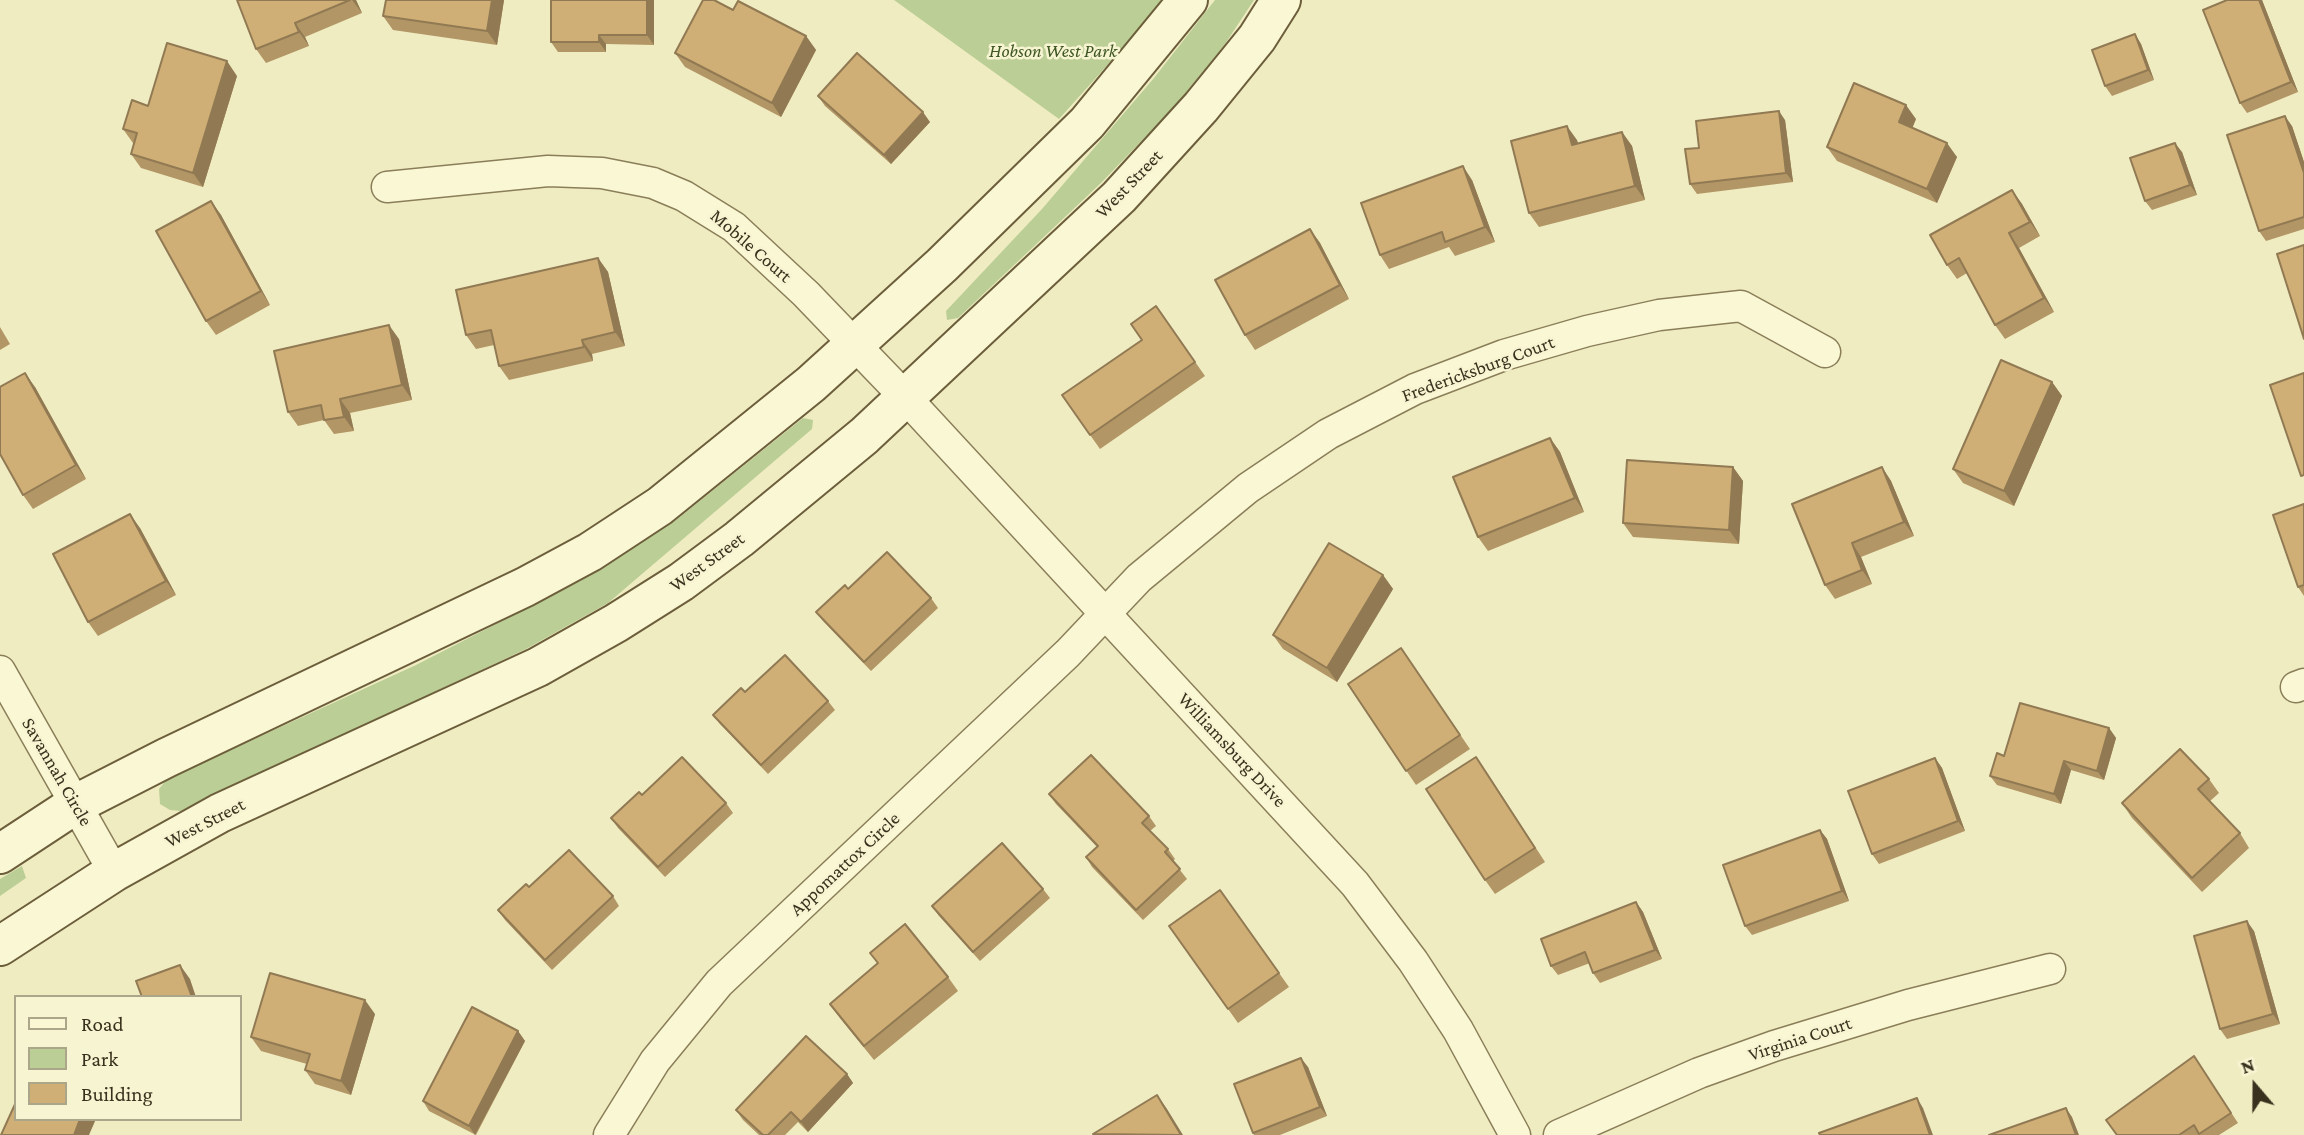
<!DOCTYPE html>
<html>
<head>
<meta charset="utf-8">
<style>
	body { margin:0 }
	#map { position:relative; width:2304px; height:1135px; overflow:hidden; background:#f0ecc2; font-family:"Crimson Pro",serif }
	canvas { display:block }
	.legend { position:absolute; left:14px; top:995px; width:228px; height:126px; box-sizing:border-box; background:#f7f4d2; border:2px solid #aba68a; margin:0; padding:9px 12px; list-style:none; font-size:21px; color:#39311d }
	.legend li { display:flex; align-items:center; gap:14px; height:35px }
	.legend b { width:35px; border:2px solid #aba68a }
	.north { position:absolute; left:2220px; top:1051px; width:70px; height:70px; -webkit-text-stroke:5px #f7f4d2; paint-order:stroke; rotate:340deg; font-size:19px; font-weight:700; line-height:28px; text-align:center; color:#39311d }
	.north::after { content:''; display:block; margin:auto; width:24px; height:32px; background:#39311d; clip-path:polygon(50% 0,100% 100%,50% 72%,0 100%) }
</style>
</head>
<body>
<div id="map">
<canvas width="2304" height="1135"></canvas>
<ul class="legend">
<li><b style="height:9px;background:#faf7d5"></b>Road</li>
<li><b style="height:19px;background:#bbce95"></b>Park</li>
<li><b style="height:19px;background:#cfaf76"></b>Building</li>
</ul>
<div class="north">N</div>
</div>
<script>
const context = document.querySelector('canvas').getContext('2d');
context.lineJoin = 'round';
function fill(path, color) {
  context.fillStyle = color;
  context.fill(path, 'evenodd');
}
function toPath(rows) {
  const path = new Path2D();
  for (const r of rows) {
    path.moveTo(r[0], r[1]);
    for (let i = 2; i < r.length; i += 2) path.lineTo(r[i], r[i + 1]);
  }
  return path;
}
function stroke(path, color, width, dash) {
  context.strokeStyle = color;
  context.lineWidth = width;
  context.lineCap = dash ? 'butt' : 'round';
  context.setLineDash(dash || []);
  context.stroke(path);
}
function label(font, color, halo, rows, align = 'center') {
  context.font = font + ' "Crimson Pro",serif';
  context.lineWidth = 5;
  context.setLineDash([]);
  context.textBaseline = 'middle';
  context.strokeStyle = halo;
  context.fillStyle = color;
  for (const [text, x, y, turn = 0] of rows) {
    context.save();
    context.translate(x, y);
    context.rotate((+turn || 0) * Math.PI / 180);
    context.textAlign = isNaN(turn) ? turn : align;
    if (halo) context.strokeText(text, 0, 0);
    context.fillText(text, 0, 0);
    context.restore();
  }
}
const green = toPath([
	[894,0,1161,0,1138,31,1059,119],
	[1215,0,1254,0,1225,44,1175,106,1101,183,958,318,947,320,946,311,1042,209,1154,78],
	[803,418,813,420,812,429,608,603,526,649,181,811,170,810,160,804,159,789,167,779,416,665,582,580,676,520],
	[22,866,26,878,0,896,0,879]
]);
const street = toPath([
	[387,187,548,171,602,173,653,183,684,196,734,227,806,294,906,398,1355,884,1413,961,1458,1030,1515,1135],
	[0,671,114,872],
	[2296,687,2304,684],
	[609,1135,655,1061,719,983,1068,653,1139,578,1248,488,1328,434,1415,389,1504,355,1587,331,1659,315,1741,306,1825,352],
	[1559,1135,1699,1073,1774,1046,1908,1005,2050,969]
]);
const secondary = toPath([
	[0,854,76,804,166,758,525,587,590,552,660,506,811,384,942,265,1087,123,1188,0],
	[0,946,114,872,220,813,538,667,616,623,681,582,739,539,864,436,1119,197,1201,107,1257,38,1281,0]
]);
const wall = toPath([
	[237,0,356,0,362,13,305,37,309,46,266,63,256,49],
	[386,0,504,0,497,45,393,30,383,16],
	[551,0,654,0,654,45,606,44,606,52,558,52,551,42],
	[2262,0,2298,92,2247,113,2240,103],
	[733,10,806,36,816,50,781,117,685,67,675,53],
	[2135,34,2141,44,2154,80,2112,96,2105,86],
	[237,76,203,187,141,168,131,154,134,144,133,143,123,129],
	[818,96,930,122,891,164,825,106],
	[1916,119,1912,128,1957,157,1937,203,1837,161,1827,147],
	[1785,120,1793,182,1697,194,1690,184,1699,148],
	[2292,126,2304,162,2304,229,2266,241,2259,231],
	[1622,132,1632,146,1645,200,1539,227,1529,213,1577,140,1578,144],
	[2182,152,2197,195,2152,210,2145,201],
	[1472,180,1495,242,1455,256,1449,247,1389,269,1380,255],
	[2012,190,2022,204,2040,236,2019,248,2054,312,2005,339,1995,325,1967,273,1957,279,1947,265],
	[211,201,221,215,270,305,216,335,206,321],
	[1310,229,1320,243,1349,299,1255,350,1245,335],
	[598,258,608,272,625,346,592,354,593,361,509,380,499,366,494,345,476,349,466,335],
	[1156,306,1205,376,1100,449,1062,395,1142,340],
	[0,327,10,344,0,350],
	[399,339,412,400,350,413,354,431,334,434,324,420,298,426,288,412],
	[2052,382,2062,396,2014,506,1963,483,1953,469],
	[35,387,86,479,33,509,23,495],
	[1550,438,1560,452,1584,512,1488,551,1478,537],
	[1733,467,1743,481,1739,544,1633,537,1623,523],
	[1882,467,1891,481,1914,536,1861,557,1872,584,1835,599,1825,585],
	[2304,504,2304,596,2298,587],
	[140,528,176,595,98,636,88,622],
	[1383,575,1393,589,1337,682,1283,649,1273,635],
	[848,589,931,598,938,608,871,671,823,621,816,612],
	[1401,648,1470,749,1416,785,1348,684],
	[745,692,828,701,835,710,768,774,720,724,713,715],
	[2109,728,2116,738,2104,780,2071,770,2061,804,1997,785,1990,776,2004,756],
	[1935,758,1942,768,1965,831,1879,864,1872,854],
	[1486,771,1545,862,1495,894,1485,880],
	[2209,779,2219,793,2209,802,2240,833,2249,848,2202,892,2132,818,2122,803],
	[1049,794,1149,816,1156,826,1150,831,1168,849,1175,859,1173,861,1187,879,1143,920,1092,867,1086,857,1097,847,1056,804],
	[642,795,726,803,733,813,665,877,618,828,611,818],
	[1820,830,1827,839,1849,901,1752,935,1745,926],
	[529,887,613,896,619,906,552,970,505,920,498,910],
	[1043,889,1050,898,980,961,939,916,932,906],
	[1220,890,1289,987,1238,1023,1169,926],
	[1636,902,1643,912,1662,959,1600,983,1593,973,1590,963,1558,975,1551,966],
	[2254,931,2280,1024,2227,1039,2220,1029],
	[870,953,948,977,958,991,874,1060,840,1018,830,1004,878,964],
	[375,1014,351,1095,315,1084,305,1070,307,1064,261,1051,251,1037],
	[518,1031,525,1041,476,1135,429,1111,423,1101],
	[2194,1056,2238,1123,2219,1135,2117,1135],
	[1308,1067,1327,1116,1280,1135,1254,1135,1253,1133],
	[847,1074,853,1083,808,1132,798,1122,785,1135,759,1135,743,1120,736,1110]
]);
const shadedWall = toPath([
	[352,0,356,0,362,13],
	[492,0,504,0,497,45,487,31],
	[647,0,654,0,654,45,647,35],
	[2259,0,2262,0,2298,92,2291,82],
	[295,23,305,37,309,46,299,32],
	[2135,34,2141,44,2154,80,2148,70],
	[599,35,606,44,606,52,599,42],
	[806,36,816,50,781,117,772,103],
	[227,61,237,76,203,187,193,173],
	[1906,105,1916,119,1909,136,1899,122],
	[1779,111,1785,120,1793,182,1786,173],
	[923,112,930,122,891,164,884,155],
	[2285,116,2292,126,2304,162,2304,173],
	[1567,126,1577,140,1582,159,1572,145],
	[1622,132,1632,146,1645,200,1635,186],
	[1947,143,1957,157,1937,203,1927,189],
	[2175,143,2182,152,2197,195,2190,185],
	[1463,166,1472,180,1495,242,1485,227],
	[2012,190,2022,204,2040,236,2030,222],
	[211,201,221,215,270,305,261,291],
	[1310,229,1320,243,1349,299,1340,285],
	[2009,233,2019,248,2054,312,2044,298],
	[598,258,608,272,625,346,615,332],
	[389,325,399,339,412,400,402,385],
	[582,340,592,354,593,361,584,347],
	[25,373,35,387,86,479,76,465],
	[2052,382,2062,396,2014,506,2004,491],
	[340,399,350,413,354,431,344,417],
	[1550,438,1560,452,1584,512,1575,498],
	[1733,467,1743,481,1739,544,1729,530],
	[1882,467,1891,481,1914,536,1904,522],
	[130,514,140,528,176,595,166,581],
	[1852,543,1861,557,1872,584,1862,570],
	[1383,575,1393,589,1337,682,1327,668],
	[2109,728,2116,738,2104,780,2097,771],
	[1935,758,1942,768,1965,831,1958,821],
	[2064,761,2071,770,2061,804,2054,794],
	[1820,830,1827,839,1849,901,1842,891],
	[1636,902,1643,912,1662,959,1655,950],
	[2247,921,2254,931,2280,1024,2273,1014],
	[180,965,190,979,196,997,192,997],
	[365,1000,375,1014,351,1095,341,1081],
	[518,1031,525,1041,475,1135,469,1126],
	[1301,1058,1308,1067,1327,1116,1320,1107],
	[847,1074,853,1083,808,1132,801,1122],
	[1157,1095,1167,1109,1183,1135,1181,1135],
	[1917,1098,1923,1108,1933,1135,1930,1135],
	[2066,1108,2072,1117,2079,1135,2076,1135],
	[80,1119,96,1119,89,1135,74,1135]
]);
const building = toPath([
	[237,0,350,0,295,23,299,32,256,49,237,0],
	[386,0,492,0,487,31,383,16,386,0],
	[551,0,647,0,647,35,599,35,599,42,551,42,551,0],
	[703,0,714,0,733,10,738,1,806,36,772,103,675,53,703,0],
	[2227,0,2259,0,2291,82,2240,103,2203,10,2227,0],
	[2135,34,2148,70,2105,86,2092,50,2135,34],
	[167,43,227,61,193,173,131,154,137,133,123,129,132,100,148,106,167,43],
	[857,53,923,112,884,155,818,96,857,53],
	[1854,83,1906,105,1899,122,1947,143,1927,189,1827,147,1854,83],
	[1779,111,1786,173,1690,184,1685,149,1699,148,1696,121,1779,111],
	[2285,116,2304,173,2304,217,2259,231,2227,135,2285,116],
	[1567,126,1572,145,1622,132,1635,186,1529,213,1511,141,1567,126],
	[2175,143,2190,185,2145,201,2130,158,2175,143],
	[1463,166,1485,227,1445,242,1442,232,1380,255,1361,203,1463,166],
	[2012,190,2030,222,2009,233,2044,298,1995,325,1959,258,1947,265,1930,235,2012,190],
	[211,201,261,291,206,321,156,231,211,201],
	[1310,229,1340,285,1245,335,1215,280,1310,229],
	[2304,245,2304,339,2277,254,2304,245],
	[598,258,615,332,582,340,584,347,499,366,491,330,466,335,456,290,598,258],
	[1156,306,1195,362,1090,435,1062,395,1142,340,1131,324,1156,306],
	[389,325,402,385,340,399,344,417,324,420,321,405,288,412,274,351,389,325],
	[2001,360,2052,382,2004,491,1953,469,2001,360],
	[25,373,76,465,23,495,0,454,0,387,25,373],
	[2304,373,2304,475,2301,476,2270,385,2304,373],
	[1550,438,1575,498,1478,537,1453,477,1550,438],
	[1627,460,1733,467,1729,530,1623,523,1627,460],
	[1882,467,1904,522,1852,543,1862,570,1825,585,1792,504,1882,467],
	[2304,504,2304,585,2298,587,2273,515,2304,504],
	[130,514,166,581,88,622,53,554,130,514],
	[1329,543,1383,575,1327,668,1273,635,1329,543],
	[887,552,931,598,864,662,816,612,845,585,848,589,887,552],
	[1401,648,1460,735,1406,771,1348,684,1401,648],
	[785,655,828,701,761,765,713,715,741,688,745,692,785,655],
	[2020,703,2109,728,2097,771,2064,761,2054,794,1990,776,1997,753,2004,756,2020,703],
	[2180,749,2209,779,2198,789,2240,833,2192,878,2122,803,2180,749],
	[1091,755,1149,816,1142,823,1168,849,1165,852,1180,869,1136,910,1086,857,1098,846,1049,794,1091,755],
	[682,757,726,803,658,867,611,818,639,792,642,795,682,757],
	[1476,757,1535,848,1485,880,1426,789,1476,757],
	[1935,758,1958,821,1872,854,1848,791,1935,758],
	[1820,830,1842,891,1745,926,1723,865,1820,830],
	[1002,843,1043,889,973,952,932,906,1002,843],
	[569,850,613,896,545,960,498,910,526,884,529,887,569,850],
	[1220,890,1279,973,1228,1009,1169,926,1220,890],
	[1636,902,1655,950,1593,973,1585,952,1551,966,1541,939,1636,902],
	[2247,921,2273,1014,2220,1029,2194,936,2247,921],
	[905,924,948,977,864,1046,830,1004,878,963,870,953,905,924],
	[180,965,192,997,142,997,136,981,180,965],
	[270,973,365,1000,341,1081,305,1070,310,1054,251,1037,270,973],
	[472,1007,518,1031,469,1126,423,1101,472,1007],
	[806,1036,847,1074,801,1122,791,1112,768,1135,763,1135,736,1110,806,1036],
	[2194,1056,2231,1113,2199,1134,2194,1125,2179,1135,2117,1135,2106,1120,2194,1056],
	[1301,1058,1320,1107,1253,1133,1234,1084,1301,1058],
	[1157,1095,1181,1135,1093,1134,1157,1095],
	[1917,1098,1930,1135,1820,1135,1819,1133,1917,1098],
	[16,1102,16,1119,80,1119,74,1135,1,1135,16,1102],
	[2066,1108,2076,1135,1989,1135,2066,1108]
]);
const parkNames = [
	["Hobson West Park",1053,51]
];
const streetNames = [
	["West Street",1129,184,-46],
	["Mobile Court",751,246,41],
	["Fredericksburg Court",1478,369,-20],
	["West Street",707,562,-36],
	["Williamsburg Drive",1232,750,47],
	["Savannah Circle",57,772,60],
	["West Street",205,823,-27],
	["Appomattox Circle",845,864,-43],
	["Virginia Court",1800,1039,-18]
];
fill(green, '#bbce95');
stroke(street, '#8a7e58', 33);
stroke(secondary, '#6c5e3b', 42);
stroke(street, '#faf7d5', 30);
stroke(secondary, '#faf7d5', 38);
fill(wall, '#b29665');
fill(shadedWall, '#917a53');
fill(building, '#cfaf76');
stroke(building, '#917a53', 2);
label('italic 19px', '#3e5723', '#f7f4d2', parkNames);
label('19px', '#39311d', '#f7f4d2', streetNames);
</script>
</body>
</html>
